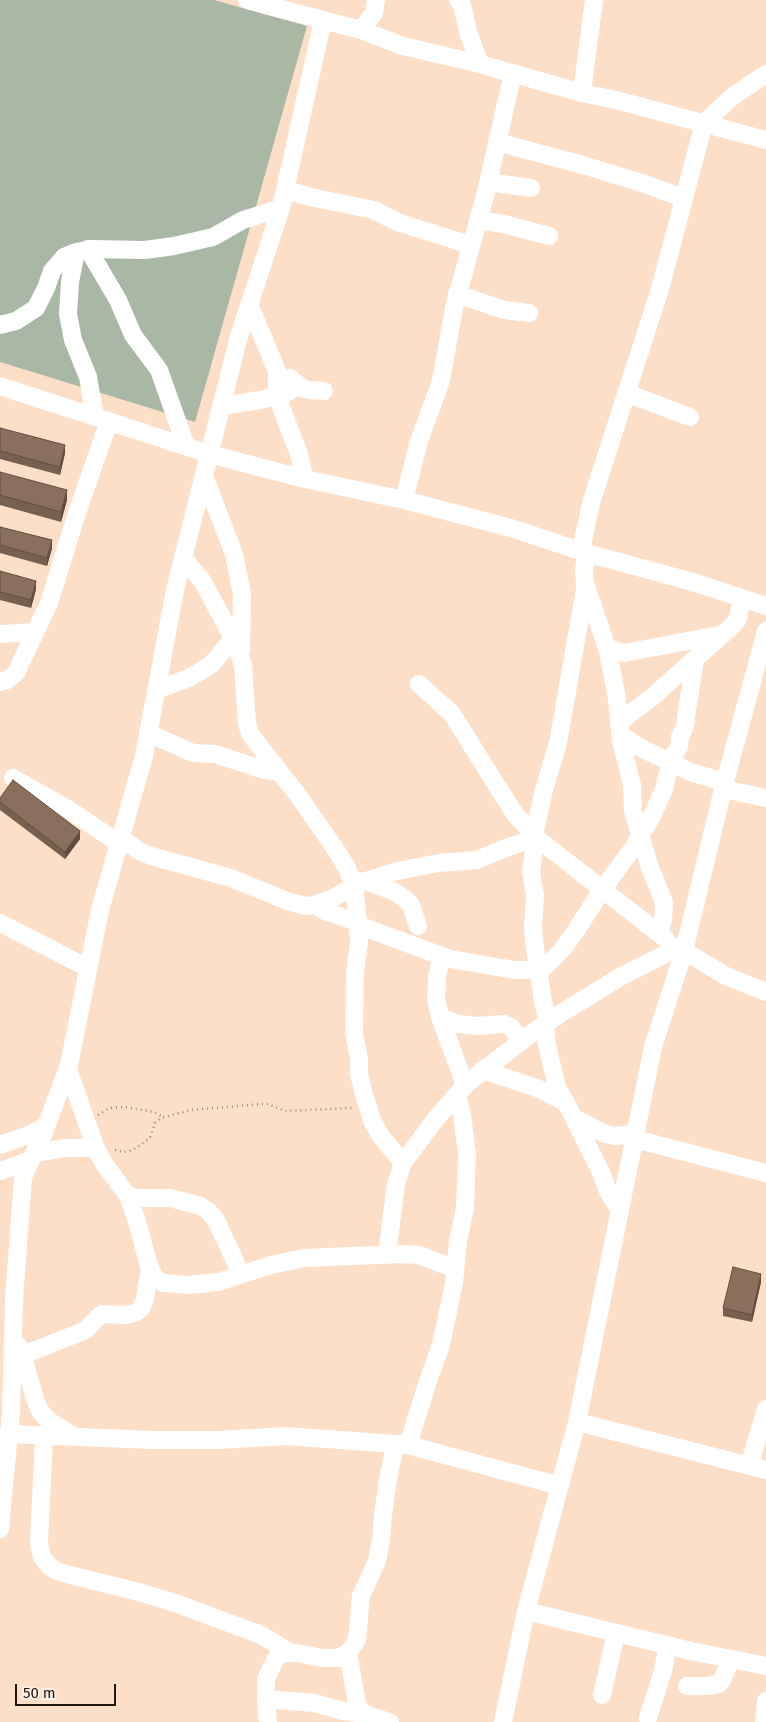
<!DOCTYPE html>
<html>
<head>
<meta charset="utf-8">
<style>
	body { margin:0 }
	#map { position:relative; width:766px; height:1722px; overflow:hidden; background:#fddec6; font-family:"Fira Sans",sans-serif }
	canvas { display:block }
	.scale { position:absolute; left:15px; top:1684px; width:101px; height:22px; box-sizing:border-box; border:2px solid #22170e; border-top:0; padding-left:6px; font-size:15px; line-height:18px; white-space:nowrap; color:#22170e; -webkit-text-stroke:4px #fcefe5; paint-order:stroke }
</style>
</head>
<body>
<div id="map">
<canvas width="766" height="1722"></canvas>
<div class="scale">50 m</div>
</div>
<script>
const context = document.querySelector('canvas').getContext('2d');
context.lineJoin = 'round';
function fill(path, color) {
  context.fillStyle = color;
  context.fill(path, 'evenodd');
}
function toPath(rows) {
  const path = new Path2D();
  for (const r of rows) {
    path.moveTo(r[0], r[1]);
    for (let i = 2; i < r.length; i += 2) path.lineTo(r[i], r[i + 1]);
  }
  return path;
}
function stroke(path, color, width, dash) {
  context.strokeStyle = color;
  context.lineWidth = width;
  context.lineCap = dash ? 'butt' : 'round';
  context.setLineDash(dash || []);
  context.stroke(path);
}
const green = toPath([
	[0,0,214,0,307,26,195,422,0,362]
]);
const path = toPath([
	[98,1115,109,1108,125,1107,154,1112,163,1117],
	[115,1150,124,1152,133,1150,150,1138,155,1123,161,1118,191,1110,262,1104,268,1104,285,1111,352,1108]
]);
const minor = toPath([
	[247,0,361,30,403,46,480,64,582,93,616,100,766,140],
	[458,0,462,5,469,35,480,64],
	[361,30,374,13,376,0],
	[582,93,594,0],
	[497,142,583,165,642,183,683,198],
	[488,182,531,188],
	[286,190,315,198,374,210,397,222,470,245],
	[478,220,504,224,549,236],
	[88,249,118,300,133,335,159,370,186,446],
	[76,252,70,282,68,314,73,340,88,377,95,417],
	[457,294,504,310,529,313],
	[249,304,277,371,277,391,279,402,299,454,305,479],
	[0,325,16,321,36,308,46,288,52,271,64,257,76,252,92,249,145,250,174,246,213,237,243,220,281,208],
	[290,378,302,388,308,390,324,391],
	[0,386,209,454,305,479,404,500,511,528,586,553,693,582,766,606],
	[626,393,690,417],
	[222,406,260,400,286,393,298,386],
	[204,476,234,554,242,594,241,650],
	[404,500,419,441,441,381,454,308,486,192,513,73],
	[581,551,591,503,660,289,704,123,732,97,766,74],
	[586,553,584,571,585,583,608,651,617,699,621,741,632,785,633,811,650,868,664,902,663,920,659,932],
	[183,557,203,582,236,644,243,665,247,723,250,734,300,798,336,850,347,868,354,886,358,922,359,942,355,972,354,1033,359,1059,359,1074,364,1095,372,1120,380,1135,403,1163],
	[0,634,36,632],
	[608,648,624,653,719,635],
	[0,682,7,680,16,673,49,603,77,513,109,421],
	[419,684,452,714,514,813,541,842],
	[156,690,189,678,204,669,213,663,233,638],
	[619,725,631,713,651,698,731,627,738,619,742,598],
	[148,733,193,753,215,754,264,770,279,772],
	[620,734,639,747,690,772,725,782],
	[13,778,68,809,120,844],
	[723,789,766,798],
	[534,835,544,790,558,743,585,589],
	[121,838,139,851,151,856,231,878,290,902,306,906,314,905,333,898,354,886],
	[535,841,531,872,535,895,533,926,534,941,543,1002,548,1022],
	[352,880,360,882,366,881,397,871,439,863,477,860,508,847,531,840,543,843,666,939],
	[366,881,393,891,404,898,411,905,418,926],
	[314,905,327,912,358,922],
	[0,923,88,968],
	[358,925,450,959,515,970,539,970],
	[684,951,726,976,766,992],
	[442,956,437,977,436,999,440,1017,465,1085],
	[539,973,562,950,573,935,602,890,633,848,652,816,664,789,671,760,679,747,680,737,685,726,687,711,695,659],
	[440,1017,458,1024,476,1026,504,1024,511,1027,521,1041],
	[545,1024,547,1045,557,1087,572,1114,601,1172,608,1191,620,1211],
	[68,1069,96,1149,105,1165,128,1196,136,1218,150,1269,156,1279,163,1283,188,1285,218,1282,271,1265,304,1258,400,1254,419,1255,455,1269],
	[482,1070,537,1088,565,1102],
	[574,1118,605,1134,615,1136,636,1134],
	[635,1139,766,1173],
	[0,1145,29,1135,47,1125],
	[34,1153,65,1148,95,1148],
	[0,1171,31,1160],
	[128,1196,137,1198,170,1198,201,1206,208,1211,216,1220,241,1274],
	[387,1255,396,1184,403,1163,434,1121,467,1083,536,1030,563,1012,620,977,685,944],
	[18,1345,23,1357,35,1399,40,1411,49,1421,75,1437],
	[22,1354,36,1350,81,1332,87,1329,97,1318,102,1314,124,1315,131,1314,138,1311,143,1305,145,1298,150,1268],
	[577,1422,766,1470],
	[8,1434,152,1440,219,1440,286,1436,408,1445,560,1486],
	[44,1436,39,1543,42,1557,49,1566,57,1571,70,1575,139,1592,178,1604,261,1635,291,1653],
	[408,1445,428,1381,441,1345,454,1283,458,1241,465,1208,467,1153,462,1115,457,1095],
	[749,1466,766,1409],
	[0,1529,11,1412,14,1300,23,1177,43,1135,69,1065,100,910,144,756,175,590,239,336,281,208,323,20],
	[526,1611,691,1651,766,1666],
	[348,1653,358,1709,367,1715,390,1722],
	[687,1686,707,1686,719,1684,723,1678,731,1659],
	[602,1695,616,1633],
	[266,1699,314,1703,343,1711,363,1714],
	[648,1718,663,1671,668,1645],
	[268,1722,266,1699,266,1679,275,1660,282,1653,297,1653,323,1658,338,1658,348,1653,357,1640,361,1596,377,1561,381,1540,383,1515,389,1473,396,1444],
	[503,1722,526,1611,577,1422,653,1047,684,951,723,789,766,631],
	[764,1722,766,1701]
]);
const wall = toPath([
	[0,428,65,453,60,475,0,459],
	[0,472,67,500,61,522,0,505],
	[0,527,52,548,47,566,0,553],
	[0,571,36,589,31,608,0,600],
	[0,798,80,839,65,859,0,810],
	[761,1282,752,1322,723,1316,723,1308]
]);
const shadedWall = toPath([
	[65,445,65,453,60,475,60,467],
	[67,490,67,500,61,522,61,512],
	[52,540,52,548,47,566,47,558],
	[36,581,36,589,31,608,31,600],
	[80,831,80,839,65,859,65,852],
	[761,1274,761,1282,752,1322,752,1315]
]);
const building = toPath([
	[0,428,65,445,60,467,0,451,0,428],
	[0,472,67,490,61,512,0,495,0,472],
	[0,527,52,540,47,558,0,545,0,527],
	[0,571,36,581,31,600,0,592,0,571],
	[13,780,80,831,65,852,0,802,0,798,13,780],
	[733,1267,761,1274,752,1315,723,1308,733,1267]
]);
fill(green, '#a9b7a5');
stroke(path, '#9f8877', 2.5, [1, 4]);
stroke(minor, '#fff', 18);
fill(wall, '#77604f');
fill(shadedWall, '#614e40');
fill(building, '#8a705c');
stroke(building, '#614e40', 1);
</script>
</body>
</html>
